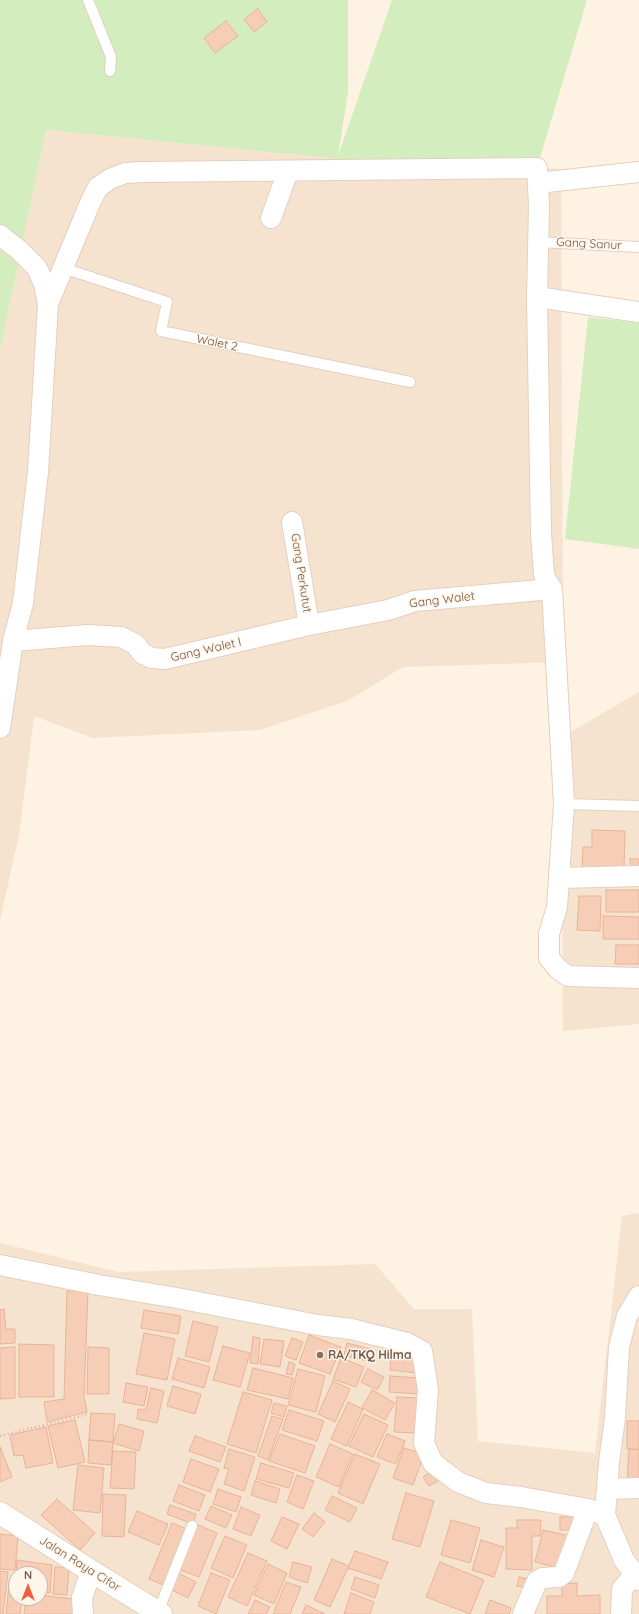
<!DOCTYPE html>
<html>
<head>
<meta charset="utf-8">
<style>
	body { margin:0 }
	#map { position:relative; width:639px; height:1614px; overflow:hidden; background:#fef2e2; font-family:Quicksand,sans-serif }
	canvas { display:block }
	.north { position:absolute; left:8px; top:1566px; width:40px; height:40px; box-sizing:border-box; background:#fff6ea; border:1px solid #c9b6a8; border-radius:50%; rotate:0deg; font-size:11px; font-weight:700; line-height:16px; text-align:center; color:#785646 }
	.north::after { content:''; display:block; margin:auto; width:14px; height:18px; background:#f25e3c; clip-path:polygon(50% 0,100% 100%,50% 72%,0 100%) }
</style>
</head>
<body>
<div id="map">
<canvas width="639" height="1614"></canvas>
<div class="north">N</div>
</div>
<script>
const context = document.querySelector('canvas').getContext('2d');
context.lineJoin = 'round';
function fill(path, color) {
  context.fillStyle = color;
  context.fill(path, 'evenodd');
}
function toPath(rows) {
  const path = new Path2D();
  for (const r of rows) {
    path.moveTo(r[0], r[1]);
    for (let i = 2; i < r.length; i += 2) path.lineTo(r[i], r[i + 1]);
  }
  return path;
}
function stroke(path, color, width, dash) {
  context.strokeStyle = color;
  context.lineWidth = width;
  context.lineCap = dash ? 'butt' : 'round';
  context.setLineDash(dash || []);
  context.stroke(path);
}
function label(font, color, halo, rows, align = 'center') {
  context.font = font + ' Quicksand,sans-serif';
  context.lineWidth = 3;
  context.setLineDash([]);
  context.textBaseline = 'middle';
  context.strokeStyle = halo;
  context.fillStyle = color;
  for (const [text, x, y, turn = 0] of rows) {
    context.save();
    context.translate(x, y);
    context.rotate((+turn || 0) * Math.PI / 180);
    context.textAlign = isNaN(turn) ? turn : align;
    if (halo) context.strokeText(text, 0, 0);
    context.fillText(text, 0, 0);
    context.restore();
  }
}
const residential = toPath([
	[46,130,338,159,561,169,563,662,403,667,347,701,260,730,93,738,34,716,19,835,0,920,0,351],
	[639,692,639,1024,563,1031,562,737],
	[639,1213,639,1614,0,1614,0,1243,119,1272,375,1264,414,1309,472,1309,478,1441,595,1453,622,1216],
	[16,1574,40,1574,40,1598,16,1598]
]);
const green = toPath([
	[0,0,348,0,348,92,338,156,392,0,587,0,537,168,338,159,46,130,0,351],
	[588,317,639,323,639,549,565,539]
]);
const building = toPath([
	[258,9,267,22,254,32,244,19,258,9],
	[226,21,238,36,215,53,204,38,226,21],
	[592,830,625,831,624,870,582,869,583,847,592,847,592,830],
	[630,859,639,859,639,870,630,870,630,859],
	[606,890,639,890,639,912,606,912,606,890],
	[579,896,601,896,600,931,577,930,579,896],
	[603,916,639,917,639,939,603,939,603,916],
	[616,945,639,945,639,964,615,964,616,945],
	[67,1291,88,1291,84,1396,87,1412,47,1422,44,1402,64,1399,67,1291],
	[4,1309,6,1329,15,1329,15,1343,0,1344,0,1310,4,1309],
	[144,1310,181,1316,178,1334,141,1328,144,1310],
	[193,1321,218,1327,209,1362,185,1356,193,1321],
	[144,1333,175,1339,167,1380,136,1374,144,1333],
	[309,1335,341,1347,330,1374,299,1363,309,1335],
	[253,1337,260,1338,258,1364,250,1363,253,1337],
	[292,1338,303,1342,296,1360,285,1356,292,1338],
	[264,1339,284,1341,280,1367,260,1364,264,1339],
	[347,1343,370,1349,367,1361,344,1355,347,1343],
	[19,1344,54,1345,54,1397,19,1397,19,1344],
	[223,1346,250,1353,240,1387,213,1380,223,1346],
	[15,1347,15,1398,0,1399,0,1348,15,1347],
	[88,1347,109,1348,109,1394,87,1394,88,1347],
	[391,1357,418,1359,417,1373,390,1370,391,1357],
	[178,1358,210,1367,204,1388,172,1379,178,1358],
	[341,1358,364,1367,356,1387,333,1379,341,1358],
	[289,1362,295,1364,292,1375,286,1374,289,1362],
	[253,1368,293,1378,288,1399,247,1390,253,1368],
	[298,1369,325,1376,316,1412,288,1405,298,1369],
	[368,1369,384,1377,377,1390,361,1382,368,1369],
	[390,1376,419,1378,419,1394,389,1392,390,1376],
	[333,1381,350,1389,335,1422,318,1414,333,1381],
	[126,1383,148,1387,144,1406,123,1402,126,1383],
	[173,1386,201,1394,195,1414,167,1406,173,1386],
	[151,1388,164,1391,157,1423,137,1419,138,1409,146,1410,151,1388],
	[372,1390,395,1403,385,1420,362,1408,372,1390],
	[243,1392,272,1400,256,1453,227,1444,243,1392],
	[397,1397,419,1398,417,1433,394,1432,397,1397],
	[348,1402,363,1409,347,1446,331,1439,348,1402],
	[274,1403,287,1406,284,1417,271,1413,274,1403],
	[289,1410,324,1421,317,1441,282,1430,289,1410],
	[91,1413,115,1414,113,1442,89,1440,91,1413],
	[364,1414,388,1425,373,1457,349,1446,364,1414],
	[272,1416,283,1419,268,1460,258,1456,272,1416],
	[75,1420,85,1462,58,1468,48,1426,75,1420],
	[627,1421,639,1421,639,1449,627,1449,627,1421],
	[119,1424,144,1431,139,1451,113,1443,119,1424],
	[46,1427,53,1463,26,1468,23,1455,14,1456,10,1435,46,1427],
	[280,1434,315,1446,305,1473,269,1461,280,1434],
	[387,1434,405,1441,396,1464,377,1457,387,1434],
	[195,1436,226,1447,220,1462,189,1451,195,1436],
	[89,1440,113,1442,111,1465,88,1463,89,1440],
	[330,1444,353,1454,339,1487,316,1477,330,1444],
	[0,1447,12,1477,0,1482,0,1447],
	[404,1448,424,1454,413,1485,393,1478,404,1448],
	[229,1449,255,1457,244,1491,224,1484,229,1469,224,1468,229,1449],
	[629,1449,639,1450,639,1483,627,1482,629,1449],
	[113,1451,136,1452,134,1489,110,1488,113,1451],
	[355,1454,380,1464,363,1504,338,1493,355,1454],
	[191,1459,219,1469,210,1492,183,1482,191,1459],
	[261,1463,294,1473,289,1488,256,1479,261,1463],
	[78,1465,104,1468,100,1513,73,1510,78,1465],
	[437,1468,443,1478,429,1486,423,1477,437,1468],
	[297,1475,314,1481,303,1509,287,1502,297,1475],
	[255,1481,280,1489,276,1503,251,1495,255,1481],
	[179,1485,205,1495,199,1511,173,1501,179,1485],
	[218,1489,241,1497,236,1512,213,1504,218,1489],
	[406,1493,434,1501,420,1547,392,1539,406,1493],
	[103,1494,126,1495,124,1537,102,1536,103,1494],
	[332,1496,357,1508,350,1522,325,1510,332,1496],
	[57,1499,95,1533,80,1550,41,1515,57,1499],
	[170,1505,196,1514,193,1524,167,1514,170,1505],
	[211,1506,232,1515,226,1528,205,1519,211,1506],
	[241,1507,260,1515,251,1536,233,1529,241,1507],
	[137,1511,168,1524,159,1545,128,1532,137,1511],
	[314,1513,325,1522,313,1537,302,1529,314,1513],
	[282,1517,299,1524,287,1549,271,1541,282,1517],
	[560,1517,574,1517,575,1530,560,1530,560,1517],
	[451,1520,480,1528,470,1563,441,1555,451,1520],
	[517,1520,541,1520,540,1536,532,1536,532,1570,506,1569,506,1528,517,1528,517,1520],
	[172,1523,189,1530,166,1586,149,1579,172,1523],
	[196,1524,217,1533,199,1577,178,1569,196,1524],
	[543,1530,570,1536,562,1569,535,1562,543,1530],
	[0,1534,18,1536,15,1570,0,1569,0,1534],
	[225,1536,247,1545,233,1578,211,1568,225,1536],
	[481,1540,504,1547,494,1577,472,1570,481,1540],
	[355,1551,388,1562,381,1579,348,1568,355,1551],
	[248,1553,267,1561,247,1606,228,1597,248,1553],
	[332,1559,349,1566,330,1607,314,1600,332,1559],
	[17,1560,52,1565,50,1593,40,1592,40,1574,16,1574,17,1560],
	[293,1562,312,1567,307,1583,289,1577,293,1562],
	[440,1562,484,1580,470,1614,426,1597,440,1562],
	[268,1564,287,1573,274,1604,254,1595,268,1564],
	[55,1567,69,1568,67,1595,53,1594,55,1567],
	[0,1571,8,1572,3,1614,0,1614,0,1571],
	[178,1573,196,1582,188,1598,170,1589,178,1573],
	[211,1573,230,1580,216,1614,198,1606,211,1573],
	[355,1577,379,1585,375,1598,351,1589,355,1577],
	[519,1577,532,1580,531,1589,517,1586,519,1577],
	[286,1582,301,1587,290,1614,273,1614,286,1582],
	[577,1583,577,1596,600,1595,600,1614,547,1614,547,1596,562,1596,562,1584,577,1583],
	[9,1584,16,1585,16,1598,22,1598,20,1614,6,1614,9,1584],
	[351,1593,374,1602,370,1614,344,1614,351,1593],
	[40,1595,73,1599,73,1614,24,1614,26,1598,40,1598,40,1595],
	[255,1600,270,1607,266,1614,248,1614,255,1600],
	[490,1600,511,1608,509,1614,485,1614,490,1600],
	[306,1605,325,1614,302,1614,306,1605]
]);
const path = toPath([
	[0,1436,89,1414]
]);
const service = toPath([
	[88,0,111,57,110,71],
	[538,242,639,247],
	[63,268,167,302,161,331,410,382],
	[564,804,639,806],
	[158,1612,192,1526]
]);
const minor = toPath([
	[538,183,639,172],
	[271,218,288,171],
	[0,235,19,250,37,268,44,284,48,304],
	[537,297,639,312],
	[292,522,309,625],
	[13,641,88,635,121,637,135,644,143,654,152,658,165,659,309,625,388,610,415,601,552,589],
	[0,728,13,641,23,603,38,472,48,304,90,203,98,187,110,179,125,173,143,172,537,168,539,206,537,297,541,533,544,574,546,580,552,589,564,804,557,907,549,934,549,958,558,969,568,976,639,978],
	[560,878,639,876],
	[0,1265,99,1285,177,1298,318,1325,351,1329,407,1343,422,1351,428,1390,424,1443,433,1463,458,1482,486,1493,521,1497,588,1509,605,1515],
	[639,1296,627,1316,619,1347,615,1418,609,1462,605,1515,624,1560,639,1580],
	[607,1489,639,1488],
	[83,1614,82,1598,91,1571],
	[523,1614,537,1581,542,1578,559,1577,564,1573,588,1509],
	[621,1614,622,1589,635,1574]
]);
const tertiary = toPath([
	[0,1513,91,1571,161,1614]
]);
const markers = [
	[320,1355,4,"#8d6e63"]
];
const streetNames = [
	["Gang Sanur",589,244,3],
	["Walet 2",217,343,12],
	["Gang Perkutut",301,573,81],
	["Gang Walet",442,600,-7],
	["Gang Walet I",206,650,-13],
	["Jalan Raya Cifor",80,1564,32]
];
const educationNames = [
	["RA/TKQ Hilma",328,1355]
];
fill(residential, '#f6e3cf');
fill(green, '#d3edbf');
fill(building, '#f6ceb7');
stroke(building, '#eab396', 1);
stroke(service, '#e5cfbf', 12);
stroke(minor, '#e5cfbf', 22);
stroke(tertiary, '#e5cfbf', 24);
stroke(path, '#dbb19a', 2.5, [1, 3]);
stroke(service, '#fff', 10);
stroke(minor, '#fff', 20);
stroke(tertiary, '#fff', 22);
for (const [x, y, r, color] of markers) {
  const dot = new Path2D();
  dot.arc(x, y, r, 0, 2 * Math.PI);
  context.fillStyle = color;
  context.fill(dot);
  stroke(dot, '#fff6ea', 1.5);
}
label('12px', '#785646', '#fff6ea', streetNames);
label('bold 12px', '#785e54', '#fff6ea', educationNames, 'left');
</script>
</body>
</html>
